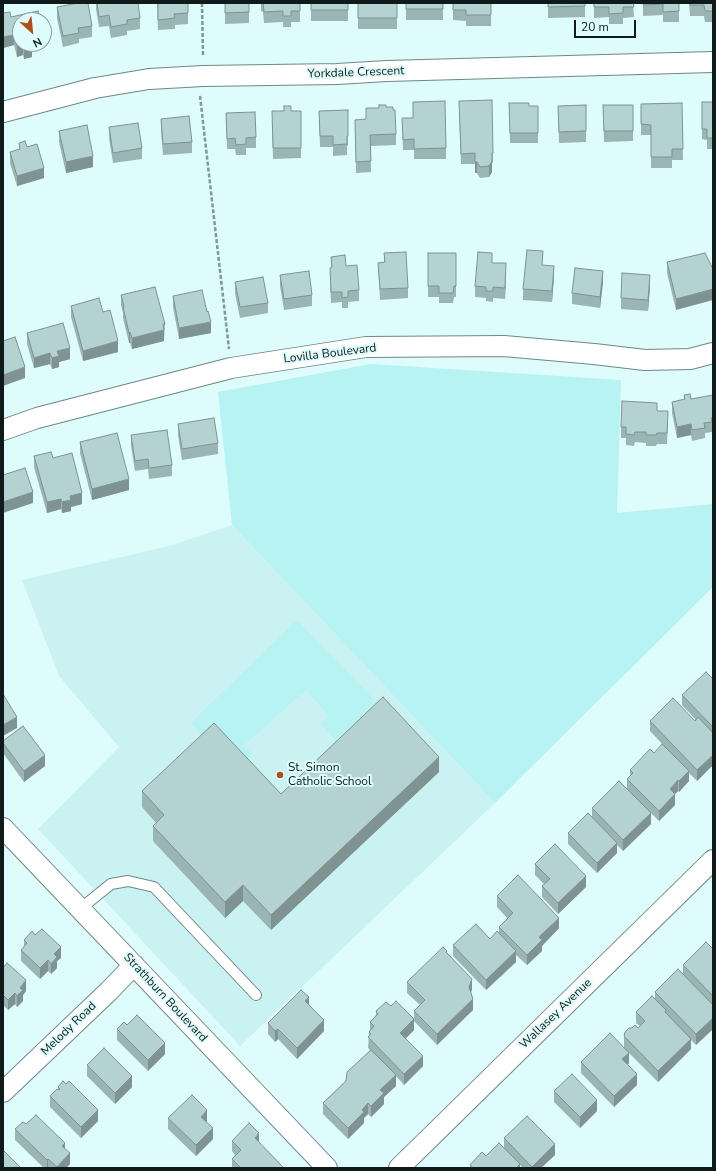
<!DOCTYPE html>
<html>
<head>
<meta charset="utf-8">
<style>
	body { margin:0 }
	#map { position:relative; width:716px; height:1171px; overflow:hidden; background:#defcfb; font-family:"Nunito Sans",sans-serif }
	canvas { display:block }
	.frame { position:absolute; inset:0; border:4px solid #0f1a1a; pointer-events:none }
	.north { position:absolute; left:12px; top:12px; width:40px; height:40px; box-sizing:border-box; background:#defcfb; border:1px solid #8ba2a1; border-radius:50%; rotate:153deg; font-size:11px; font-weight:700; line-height:16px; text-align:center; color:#0f1a1a }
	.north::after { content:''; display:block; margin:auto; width:14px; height:18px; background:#b14e16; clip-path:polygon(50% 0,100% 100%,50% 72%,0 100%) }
	.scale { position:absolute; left:574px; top:20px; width:62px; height:18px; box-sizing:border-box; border:2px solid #0f1a1a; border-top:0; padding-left:5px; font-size:12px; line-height:14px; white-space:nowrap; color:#0f1a1a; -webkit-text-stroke:3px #defcfb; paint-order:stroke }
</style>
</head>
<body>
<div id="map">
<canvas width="716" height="1171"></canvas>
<div class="frame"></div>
<div class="north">N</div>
<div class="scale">20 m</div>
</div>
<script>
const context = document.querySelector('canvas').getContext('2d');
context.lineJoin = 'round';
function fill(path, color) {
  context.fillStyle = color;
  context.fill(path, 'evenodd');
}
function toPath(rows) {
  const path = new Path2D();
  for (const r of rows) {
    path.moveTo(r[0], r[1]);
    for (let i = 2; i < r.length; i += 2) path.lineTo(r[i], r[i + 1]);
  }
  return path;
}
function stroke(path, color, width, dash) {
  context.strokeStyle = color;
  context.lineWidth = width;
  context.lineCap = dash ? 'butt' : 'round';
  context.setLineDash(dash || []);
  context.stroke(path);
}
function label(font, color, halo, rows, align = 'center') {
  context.font = font + ' "Nunito Sans",sans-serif';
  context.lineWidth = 4;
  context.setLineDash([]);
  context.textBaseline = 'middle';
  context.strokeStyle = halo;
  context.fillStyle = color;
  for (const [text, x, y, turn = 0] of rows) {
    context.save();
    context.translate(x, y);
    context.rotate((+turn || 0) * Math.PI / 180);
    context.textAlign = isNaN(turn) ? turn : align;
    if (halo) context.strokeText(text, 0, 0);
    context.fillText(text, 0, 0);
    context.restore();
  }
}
const built = toPath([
	[232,525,495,803,240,1046,38,829,119,747,59,676,22,580,169,546]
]);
const green = toPath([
	[371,364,621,380,617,513,713,504,713,587,495,803,232,525,218,392],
	[297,620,383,709,342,748,320,723,329,716,306,690,244,745,252,754,244,763,206,740,191,723]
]);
const path = toPath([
	[202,3,203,56],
	[200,96,229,349]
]);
const lane = toPath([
	[80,909,111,884,128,881,154,887,256,995]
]);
const street = toPath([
	[3,112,95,88,149,79,203,76,337,74,387,71,713,62],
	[3,430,37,418,231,368,366,347,504,346,594,354,645,360,690,359,713,353],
	[3,828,327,1168],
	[3,1092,109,991,134,965],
	[399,1168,713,860]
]);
const wall = toPath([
	[96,3,138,3,140,18,140,29,127,31,127,35,111,38,109,26,99,27,96,9],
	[157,3,188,3,188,24,175,25,175,29,158,30],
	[225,3,249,3,249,23,225,24],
	[261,3,300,3,300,22,291,22,291,27,283,27,283,22,264,23,263,12,261,11],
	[311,3,348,3,348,21,311,21],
	[358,3,397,3,397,29,358,29],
	[406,3,443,3,443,20,406,20],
	[453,3,491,3,491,26,466,26,466,21,453,20],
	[548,3,585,3,585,17,548,18],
	[594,3,633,3,634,17,623,18,623,24,609,24,609,17,594,18],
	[643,3,679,3,679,22,663,22,663,15,643,16],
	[689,3,713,3,713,22,705,22,704,16,690,16],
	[57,7,92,26,92,37,79,39,79,43,63,47,57,18],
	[3,13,11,17,44,46,32,49,32,57,24,59,23,55,17,57,14,45,3,48],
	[413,102,446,148,446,159,414,159,414,150,403,150,402,118,413,118],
	[702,102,713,102,713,149,707,149,707,140,702,139],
	[509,103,529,106,538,106,538,143,510,143],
	[682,103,683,160,672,160,672,168,651,168,651,135,641,135,641,104],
	[586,105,586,142,559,143,558,106],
	[603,105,633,105,633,141,604,142],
	[386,107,393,110,396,134,396,145,371,146,371,172,356,173,355,120,366,119],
	[348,110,348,146,347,146,347,155,333,156,333,147,320,147,319,111],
	[291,111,301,111,301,158,273,159,272,122],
	[459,112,493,153,493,163,492,163,492,172,489,177,480,178,477,173,475,173,475,164,461,164],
	[226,113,256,137,256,148,246,148,246,155,236,155,235,149,227,149],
	[161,119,192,142,192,153,163,155,161,130],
	[109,127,142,148,142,159,113,163,109,138],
	[59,131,93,167,66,173,59,142],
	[19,143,27,147,44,178,17,186,10,163,10,152,19,149],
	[384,253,408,288,408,298,380,300,378,263,384,262],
	[428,253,456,253,456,297,454,297,453,303,439,303,439,297,428,297],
	[331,257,346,266,359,290,359,301,348,302,348,308,342,308,342,302,331,303,330,279,330,268,331,268],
	[667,262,713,269,676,310,667,273],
	[492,263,506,274,505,299,493,298,493,302,486,301,486,298,475,297,475,286],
	[543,265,554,276,552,302,523,300,523,289],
	[280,275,312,295,312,306,284,310,280,286],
	[235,282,268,303,268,313,240,318,235,293],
	[603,282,600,308,572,304,572,293],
	[650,286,648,311,621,309,621,298],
	[121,295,165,324,164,341,132,349,130,343,129,343,123,318,123,313,121,305],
	[173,296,207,312,211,333,179,339,173,307],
	[71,306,103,312,118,352,83,361,71,317],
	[27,333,70,359,59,362,59,367,52,369,50,364,34,368,27,344],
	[684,395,691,399,713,395,713,428,712,429,712,432,705,433,705,438,692,441,691,435,677,438,672,413,672,402,684,400],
	[657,411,668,422,667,444,657,444,656,446,646,446,646,443,635,442,634,446,626,445,626,438,621,438,621,427],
	[178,424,218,443,218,454,182,460,178,435],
	[131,435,172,465,172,476,149,479,148,469,135,471,131,446],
	[80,442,129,490,92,500,80,453],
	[34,456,53,458,82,504,71,507,71,511,62,513,61,509,47,513,34,467],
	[713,679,713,765,697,781,689,773,689,781,679,792,678,791,675,794,675,805,659,821,646,808,651,824,623,851,617,845,617,853,597,873,568,844,568,833,592,817,592,808,627,789,627,779,630,776,630,770,654,753,667,749,650,731,650,721,695,721,696,720,682,705,682,695],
	[3,741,45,766,24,782,3,753],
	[439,772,271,930,243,901,225,918,153,841,153,826,156,823,142,807,142,791,281,794],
	[535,864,586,887,558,914,542,897,542,886,544,884,535,875],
	[497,896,559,928,542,946,542,951,527,965,516,955,516,962,486,990,453,956,453,945,490,939,499,934,499,927,508,919,497,907],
	[713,934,713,947,712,946,712,935],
	[24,940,61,958,57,961,57,968,51,974,48,971,40,979,21,961,21,950,24,947],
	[713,949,713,1029,696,1045,691,1040,691,1049,658,1082,629,1053,629,1063,628,1065,637,1085,614,1107,581,1073,581,1062,624,1047,624,1036,638,1028,640,1026,636,1023,636,1012,655,999,655,992,683,974,683,965],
	[447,953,472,989,471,993,473,1010,437,1045,414,1021,414,1011,420,1005,407,993,407,982],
	[3,968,26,991,23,995,23,1001,17,1007,15,1004,8,1010,3,1005],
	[309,1004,324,1031,297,1059,278,1039,275,1042,268,1034,268,1023],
	[376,1011,414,1030,406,1038,423,1066,404,1085,396,1076,396,1086,384,1097,384,1104,371,1117,368,1114,364,1118,364,1123,348,1139,323,1114,323,1103,346,1081,370,1050,368,1048,369,1032,370,1030,370,1022,376,1015],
	[127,1025,165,1054,148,1071,117,1040,117,1029],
	[87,1065,132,1087,115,1104,87,1076],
	[58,1087,98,1121,81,1138,50,1107,50,1096,58,1089],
	[554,1091,597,1111,580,1128,554,1102],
	[168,1118,207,1121,206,1122,213,1139,196,1156,168,1129],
	[26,1124,65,1149,70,1164,66,1168,44,1168,15,1140,15,1129],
	[504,1138,555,1155,541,1168,523,1168,520,1165,520,1168,470,1168,470,1165,486,1156,504,1149],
	[232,1141,259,1143,284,1168,232,1168,232,1159,235,1155,232,1151]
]);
const shadedWall = toPath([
	[14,35,14,45,3,48,3,37],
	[44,36,44,46,32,49,32,57,24,59,24,48,31,44,44,44],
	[23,44,23,55,17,57,17,46],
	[93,156,93,167,66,173,66,162],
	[492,161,492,172,489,177,489,166],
	[475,162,477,162,477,173,475,173],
	[44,168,44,178,17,186,17,176],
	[506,263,506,274,505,299,505,288],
	[554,266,554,276,552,302,552,291],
	[603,271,603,282,600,308,600,297],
	[650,275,650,286,648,311,648,300],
	[713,289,713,300,676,310,676,299],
	[211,322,211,333,179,339,179,328],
	[164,330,164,341,132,349,132,338],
	[130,332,130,343,129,343,129,333],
	[118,341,118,352,83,361,83,351],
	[70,348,70,359,59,362,59,367,52,369,52,358,57,351],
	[50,353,50,364,34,368,34,358],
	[25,367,25,378,3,386,3,375],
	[691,424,691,435,677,438,677,427],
	[129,479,129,490,92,500,92,489],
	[33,492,33,503,3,513,3,502],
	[82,493,82,504,71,507,71,511,62,513,62,502,70,496],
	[61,499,61,509,47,513,47,502],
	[17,717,17,728,3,736,3,725],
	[45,755,45,766,24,782,24,771],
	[713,755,713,765,697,781,697,770],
	[439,757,439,772,271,930,271,915],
	[689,771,689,781,679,792,679,781],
	[678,780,678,791,670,799,670,789],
	[675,794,675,805,659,821,659,811],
	[651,813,651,824,623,851,623,840],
	[617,843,617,853,597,873,597,863],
	[586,876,586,887,558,914,558,903],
	[243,885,243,901,225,918,225,902],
	[559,918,559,928,542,946,542,951,527,965,527,955,539,937],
	[61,947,61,958,57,961,57,968,51,974,51,964,54,954],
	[516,951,516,962,486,990,486,980],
	[48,960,48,971,40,979,40,968],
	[472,979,472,989,469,998,469,987],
	[26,980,26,991,23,995,23,1001,17,1007,17,996,20,988],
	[15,993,15,1004,8,1010,8,1000],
	[309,997,309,1008,305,1001],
	[473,999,473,1010,437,1045,437,1034],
	[713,1018,713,1029,696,1045,696,1034],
	[414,1019,414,1030,400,1044,400,1033],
	[324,1020,324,1031,297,1059,297,1048],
	[278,1029,278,1039,275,1042,275,1031],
	[691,1039,691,1049,658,1082,658,1071],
	[165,1043,165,1054,148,1071,148,1060],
	[629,1053,629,1063,622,1070,622,1059],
	[423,1056,423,1066,404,1085,404,1074],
	[637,1074,637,1085,614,1107,614,1096],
	[396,1075,396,1086,384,1097,384,1104,371,1117,371,1106,380,1090],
	[132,1076,132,1087,115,1104,115,1093],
	[597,1100,597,1111,580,1128,580,1117],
	[368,1103,368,1114,364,1118,364,1123,348,1139,348,1128,362,1110],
	[98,1110,98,1121,81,1138,81,1127],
	[207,1110,207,1121,201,1127,201,1117],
	[213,1128,213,1139,196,1156,196,1145],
	[259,1133,259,1144,255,1138],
	[65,1143,65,1154,62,1146],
	[555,1144,555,1155,541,1168,532,1168,532,1167],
	[70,1153,70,1164,66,1168,57,1168,57,1167],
	[48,1159,48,1168,47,1168,47,1160],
	[520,1164,520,1168,516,1168]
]);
const building = toPath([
	[78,3,88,3,92,26,78,28,79,33,63,36,57,7,78,3],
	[97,3,138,3,140,18,127,20,127,24,111,27,109,15,99,17,97,3],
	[158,3,188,3,188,13,174,14,175,18,158,20,158,3],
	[225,3,249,3,249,12,225,13,225,3],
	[263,3,300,3,300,11,291,11,291,16,283,16,283,11,264,12,263,3],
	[311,3,348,3,348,10,311,10,311,3],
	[358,3,397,3,397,18,358,18,358,3],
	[406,3,443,3,443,9,406,9,406,3],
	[453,3,491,3,491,15,466,15,466,10,453,10,453,3],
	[548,3,585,3,585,6,548,7,548,3],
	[594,3,633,3,634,7,623,7,623,13,609,14,609,7,594,7,594,3],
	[643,3,679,3,679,11,663,12,663,4,643,5,643,3],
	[690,3,713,3,713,11,705,11,704,5,690,5,690,3],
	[38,11,41,20,20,20,20,44,32,44,32,46,24,48,23,44,17,46,14,35,3,37,3,13,10,12,11,17,38,11],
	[492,100,493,153,492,153,492,161,489,166,480,167,477,162,475,162,475,153,461,154,459,101,492,100],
	[445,101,446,148,414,149,414,139,403,140,402,118,413,118,413,102,445,101],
	[702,102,713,102,713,138,707,138,707,129,702,129,702,102],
	[509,103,529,103,529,106,538,106,538,133,510,133,509,103],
	[682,103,683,149,672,149,672,157,651,157,651,125,641,124,641,104,682,103],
	[379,105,386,105,386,107,393,107,393,110,395,110,396,134,370,135,371,161,356,162,355,120,366,119,366,108,379,108,379,105],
	[586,105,586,131,559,132,558,106,586,105],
	[603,105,633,105,633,131,604,131,603,105],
	[284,106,291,106,291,111,301,111,301,148,273,148,272,111,284,111,284,106],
	[348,110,348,136,347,136,347,144,333,145,333,136,320,136,319,111,348,110],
	[255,112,256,137,246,138,246,144,236,145,235,138,227,139,226,113,255,112],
	[189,116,192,142,163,144,161,119,189,116],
	[138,123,142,148,113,153,109,127,138,123],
	[87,125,93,156,66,162,59,131,87,125],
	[25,141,27,147,37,144,44,168,17,176,10,152,20,149,19,143,25,141],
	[527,250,543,251,542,265,554,266,552,291,523,289,527,250],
	[406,252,408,288,380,289,378,263,385,262,384,253,406,252],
	[478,252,492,253,492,263,506,263,505,288,493,287,493,291,486,291,486,287,475,286,478,252],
	[428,253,456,253,456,286,454,286,453,293,439,293,439,286,428,286,428,253],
	[705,253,713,269,713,289,676,299,667,262,705,253],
	[345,255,346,266,357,265,359,290,348,291,348,297,342,298,342,292,331,292,330,268,332,267,331,257,345,255],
	[575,268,603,271,600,297,572,293,575,268],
	[309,271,312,295,284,299,280,275,309,271],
	[622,273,650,275,648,300,621,298,622,273],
	[263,277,268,303,240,307,235,282,263,277],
	[155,287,165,324,163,324,164,330,132,338,130,332,129,333,123,307,124,307,121,295,155,287],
	[202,290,207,312,208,311,211,322,179,328,173,296,202,290],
	[99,298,103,312,110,310,118,341,83,351,71,306,99,298],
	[63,323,70,348,57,351,59,356,52,358,50,353,34,358,27,333,63,323],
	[15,337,25,367,3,375,3,341,15,337],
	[690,394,691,399,713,395,713,418,711,418,712,422,704,423,705,428,692,430,691,424,677,427,672,402,685,399,684,395,690,394],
	[622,401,657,403,657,411,668,411,667,433,657,433,656,435,646,435,646,432,635,432,634,435,626,434,626,427,621,427,622,401],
	[214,418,218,443,182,449,178,424,214,418],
	[167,430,172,465,149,468,148,459,135,461,131,435,167,430],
	[117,433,129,479,92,489,80,442,117,433],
	[51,452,53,458,72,453,82,493,70,496,71,500,62,502,61,499,47,502,34,456,51,452],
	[25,468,33,492,3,502,3,475,25,468],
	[706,672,713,679,713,727,682,695,706,672],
	[3,694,17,717,3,725,3,694],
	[383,697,439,757,271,915,243,885,225,902,153,826,164,815,142,791,214,723,281,794,383,697],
	[673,698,695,721,698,717,713,733,713,755,697,770,650,721,673,698],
	[23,726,45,755,24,771,3,743,3,741,23,726],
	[662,744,689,771,679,781,678,780,670,789,675,794,659,811,627,779,633,773,630,770,650,749,654,753,662,744],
	[619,781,651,813,623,840,592,808,619,781],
	[588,813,617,843,597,863,568,833,588,813],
	[555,844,586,876,558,903,542,886,550,879,535,864,555,844],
	[518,875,559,918,539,937,542,940,527,955,499,927,513,913,497,896,518,875],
	[476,924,490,939,497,931,516,951,486,980,453,945,476,924],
	[42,929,61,947,54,954,57,957,51,964,48,960,40,968,21,950,27,943,24,940,32,931,35,935,42,929],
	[706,942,713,949,713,996,683,965,706,942],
	[443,947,447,951,446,952,472,979,469,987,473,999,437,1034,414,1011,425,1000,407,982,443,947],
	[7,963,26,980,20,988,23,990,17,996,15,993,8,1000,3,995,3,968,7,963],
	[678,969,713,1005,713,1018,696,1034,655,992,678,969],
	[301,990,309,997,305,1001,324,1020,297,1048,278,1029,275,1031,268,1023,301,990],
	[652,996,666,1010,665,1012,691,1039,658,1071,624,1036,625,1032,629,1028,632,1028,635,1025,638,1028,645,1021,636,1012,652,996],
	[396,1001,414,1019,400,1033,423,1056,404,1074,368,1037,371,1034,369,1032,374,1026,370,1022,378,1014,376,1011,386,1002,391,1006,396,1001],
	[137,1015,165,1043,148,1060,117,1029,124,1022,127,1025,137,1015],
	[610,1033,629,1053,622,1059,637,1074,614,1096,581,1062,610,1033],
	[104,1048,132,1076,115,1093,87,1065,104,1048],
	[371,1050,396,1075,380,1090,384,1093,371,1106,368,1103,362,1110,364,1112,348,1128,323,1103,346,1081,347,1072,371,1050],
	[572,1074,597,1100,580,1117,554,1091,572,1074],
	[63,1081,66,1084,69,1081,98,1110,81,1127,50,1096,57,1089,59,1090,60,1089,58,1087,63,1081],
	[192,1095,207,1110,201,1117,213,1128,196,1145,168,1118,192,1095],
	[36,1115,65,1143,62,1146,70,1153,57,1167,48,1159,47,1160,15,1129,23,1122,26,1124,36,1115],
	[527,1116,555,1144,532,1167,504,1138,527,1116],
	[249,1123,259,1133,255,1138,284,1168,241,1168,232,1159,241,1150,232,1141,249,1123],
	[499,1143,520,1164,516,1168,473,1168,470,1165,482,1152,486,1156,499,1143],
	[3,1150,21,1168,3,1168,3,1150]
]);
const markers = [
	[280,775,4,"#b14e16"]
];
const streetNames = [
	["Yorkdale Crescent",356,73,-2],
	["Lovilla Boulevard",330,354,-7],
	["Strathburn Boulevard",165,998,47],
	["Wallasey Avenue",556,1014,-44],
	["Melody Road",69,1029,-44]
];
const poiNames = [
	["St. Simon",288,768],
	["Catholic School",288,782]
];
fill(built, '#cbf2f2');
fill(green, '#b7f3f2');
stroke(lane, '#6c8887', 12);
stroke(street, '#6c8887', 22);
stroke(path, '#829797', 2.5, [4, 2]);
stroke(lane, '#fff', 10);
stroke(street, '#fff', 20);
fill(wall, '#9bb5b4');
fill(shadedWall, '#7e9392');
fill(building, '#b4d2d1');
stroke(building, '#7e9392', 1);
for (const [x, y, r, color] of markers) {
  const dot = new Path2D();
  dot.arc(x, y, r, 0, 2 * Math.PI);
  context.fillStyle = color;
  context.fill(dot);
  stroke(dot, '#defcfb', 1.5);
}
label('12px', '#0f1a1a', '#defcfb', streetNames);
label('12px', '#0f1a1a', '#defcfb', poiNames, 'left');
</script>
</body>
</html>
